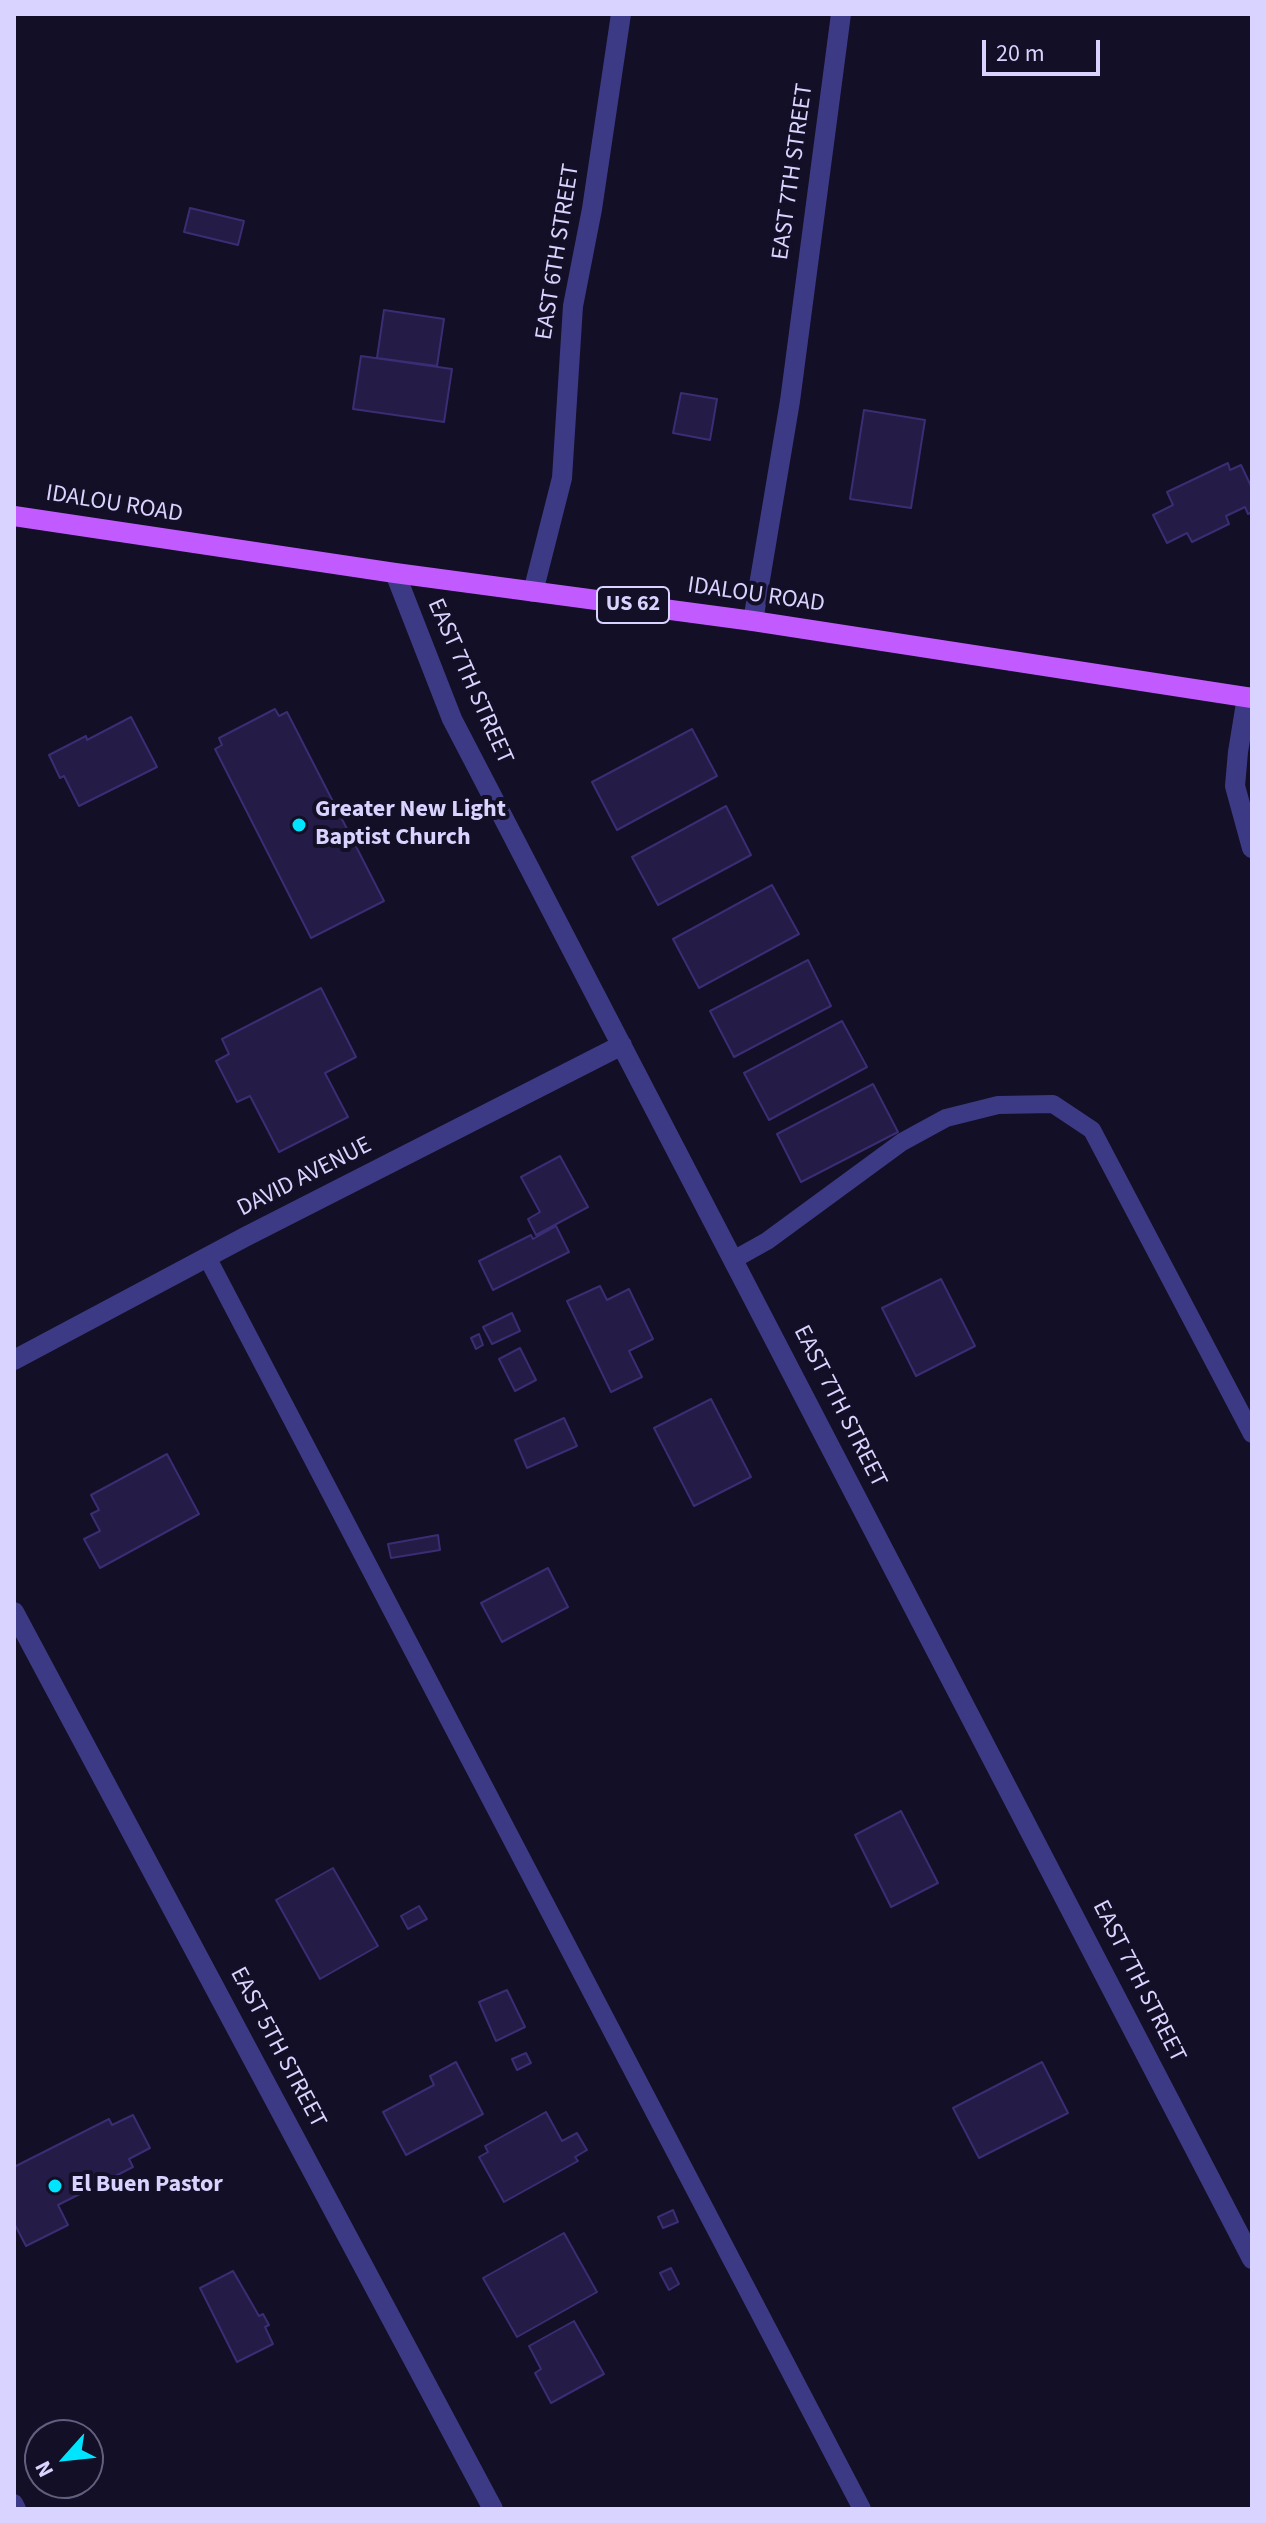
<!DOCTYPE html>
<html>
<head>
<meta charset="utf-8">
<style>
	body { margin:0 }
	#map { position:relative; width:1266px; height:2523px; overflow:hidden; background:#130f26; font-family:"Source Sans 3",sans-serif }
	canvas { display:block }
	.frame { position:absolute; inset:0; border:16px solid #d9d4ff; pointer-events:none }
	.north { position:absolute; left:24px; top:2419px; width:80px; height:80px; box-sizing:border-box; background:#130f26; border:2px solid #625e7d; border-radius:50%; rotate:243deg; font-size:22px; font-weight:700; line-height:32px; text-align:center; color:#d9d4ff }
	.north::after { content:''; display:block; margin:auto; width:28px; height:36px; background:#00e5ff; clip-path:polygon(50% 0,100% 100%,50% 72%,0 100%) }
	.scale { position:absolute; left:982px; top:40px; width:118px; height:36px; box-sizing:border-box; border:4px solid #d9d4ff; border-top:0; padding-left:10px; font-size:24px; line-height:28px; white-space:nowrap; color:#d9d4ff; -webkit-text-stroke:6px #130f26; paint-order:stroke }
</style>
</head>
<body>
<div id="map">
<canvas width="1266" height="2523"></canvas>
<div class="frame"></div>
<div class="north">N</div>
<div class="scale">20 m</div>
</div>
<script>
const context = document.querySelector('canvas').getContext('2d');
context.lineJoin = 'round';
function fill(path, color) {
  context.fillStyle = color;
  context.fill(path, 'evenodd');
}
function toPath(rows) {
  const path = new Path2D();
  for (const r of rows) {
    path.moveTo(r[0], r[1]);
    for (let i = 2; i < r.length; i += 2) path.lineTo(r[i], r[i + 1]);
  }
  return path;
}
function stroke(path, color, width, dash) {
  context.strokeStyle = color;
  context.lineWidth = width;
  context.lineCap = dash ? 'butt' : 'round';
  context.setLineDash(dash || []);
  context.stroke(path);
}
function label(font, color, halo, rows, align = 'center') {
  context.font = font + ' "Source Sans 3",sans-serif';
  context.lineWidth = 8;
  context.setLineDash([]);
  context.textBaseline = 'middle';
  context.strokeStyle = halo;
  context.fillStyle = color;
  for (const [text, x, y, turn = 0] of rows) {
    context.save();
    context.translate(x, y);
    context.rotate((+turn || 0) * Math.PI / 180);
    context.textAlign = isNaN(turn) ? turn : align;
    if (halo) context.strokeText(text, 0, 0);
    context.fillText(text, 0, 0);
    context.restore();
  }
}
const building = toPath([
	[190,208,244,221,238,245,184,232,190,208],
	[384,310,444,319,437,366,377,358,384,310],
	[361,356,452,369,444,422,353,409,361,356],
	[681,393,717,399,710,440,673,433,681,393],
	[864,410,925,420,911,508,850,499,864,410],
	[1228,463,1230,470,1241,465,1252,488,1252,512,1248,514,1245,507,1226,516,1229,524,1192,542,1187,533,1167,543,1153,515,1173,505,1167,492,1228,463],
	[275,709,279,716,287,712,384,901,311,938,215,749,222,745,219,738,275,709],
	[131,717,157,767,79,806,64,776,60,778,49,755,86,736,87,740,131,717],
	[692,729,717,776,617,830,592,782,692,729],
	[726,806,751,855,658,905,632,857,726,806],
	[772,885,799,934,699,988,673,939,772,885],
	[808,960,831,1006,734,1057,710,1011,808,960],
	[321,988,356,1057,325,1073,348,1117,279,1152,250,1096,237,1102,216,1061,229,1054,222,1039,321,988],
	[842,1021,867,1067,769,1120,744,1073,842,1021],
	[873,1084,898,1132,801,1182,777,1134,873,1084],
	[560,1156,588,1207,536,1235,528,1219,540,1212,521,1177,560,1156],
	[556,1226,569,1252,493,1290,479,1261,531,1235,533,1239,556,1226],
	[941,1279,975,1346,916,1376,882,1308,941,1279],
	[600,1286,607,1300,629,1289,653,1339,629,1351,642,1377,611,1392,567,1301,600,1286],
	[512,1313,520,1331,492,1344,483,1327,512,1313],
	[479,1334,483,1345,476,1349,471,1338,479,1334],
	[520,1348,536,1380,515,1391,499,1359,520,1348],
	[711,1399,751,1477,694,1506,654,1428,711,1399],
	[564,1418,577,1446,527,1468,515,1440,564,1418],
	[167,1454,199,1514,100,1568,84,1539,100,1531,91,1514,99,1510,91,1495,167,1454],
	[438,1535,440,1550,391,1558,388,1544,438,1535],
	[548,1568,568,1607,502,1642,481,1603,548,1568],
	[901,1811,938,1883,891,1907,855,1835,901,1811],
	[333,1868,378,1946,320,1979,276,1900,333,1868],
	[419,1906,427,1919,408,1929,401,1916,419,1906],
	[507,1990,525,2027,496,2041,479,2002,507,1990],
	[526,2053,531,2063,517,2070,512,2059,526,2053],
	[456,2062,483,2114,406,2155,383,2112,434,2085,430,2076,456,2062],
	[1042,2062,1068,2113,979,2158,953,2108,1042,2062],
	[546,2112,562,2141,577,2133,587,2150,575,2157,578,2161,504,2202,479,2157,488,2152,485,2146,546,2112],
	[133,2115,150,2148,129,2159,133,2167,58,2205,68,2225,26,2246,14,2223,14,2167,109,2119,112,2125,133,2115],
	[673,2210,678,2222,663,2228,658,2217,673,2210],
	[564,2233,597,2292,517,2337,483,2278,564,2233],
	[671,2268,679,2284,669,2290,660,2273,671,2268],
	[233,2271,259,2316,263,2314,269,2325,265,2327,273,2344,237,2362,200,2288,233,2271],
	[574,2321,604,2374,551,2403,535,2373,541,2369,529,2346,574,2321]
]);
const service = toPath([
	[207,1257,862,2509],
	[733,1260,767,1241,902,1142,946,1118,998,1105,1053,1104,1092,1130,1252,1434],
	[14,2503,17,2509]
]);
const minor = toPath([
	[395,573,452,719,1252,2259],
	[533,592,562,478,573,306,592,209,621,14],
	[753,621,790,401,841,14],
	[1247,697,1238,752,1235,786,1252,848],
	[14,1360,245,1237,622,1045],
	[14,1612,493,2509]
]);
const primary = toPath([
	[14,516,395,573,753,621,1252,698]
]);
const markers = [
	[299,825,8,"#00e5ff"],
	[55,2186,8,"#00e5ff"]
];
const shields = [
	[633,605,72]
];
const shieldNames = [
	["US 62",633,605]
];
const streetNames = [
	["EAST 7TH STREET",794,172,-82],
	["EAST 6TH STREET",559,252,-81],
	["IDALOU ROAD",114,505,9],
	["IDALOU ROAD",756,596,8],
	["EAST 7TH STREET",469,682,66],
	["DAVID AVENUE",305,1178,-27],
	["EAST 7TH STREET",839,1407,63],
	["EAST 7TH STREET",1138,1982,63],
	["EAST 5TH STREET",277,2048,62]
];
const poiNames = [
	["Greater New Light",315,811],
	["Baptist Church",315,839],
	["El Buen Pastor",71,2186]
];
fill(building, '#241b47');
stroke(building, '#3b2d73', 2);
stroke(service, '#3d3a85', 18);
stroke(minor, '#3d3a85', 20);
stroke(primary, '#c25bff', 20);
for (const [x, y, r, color] of markers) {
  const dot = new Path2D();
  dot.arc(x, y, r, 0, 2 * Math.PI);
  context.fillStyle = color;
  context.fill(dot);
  stroke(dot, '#130f26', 3);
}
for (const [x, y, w] of shields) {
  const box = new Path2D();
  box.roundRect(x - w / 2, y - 18, w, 36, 6);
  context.fillStyle = '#130f26';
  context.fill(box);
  stroke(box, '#d9d4ff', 2);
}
label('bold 22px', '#d9d4ff', null, shieldNames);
label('24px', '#d9d4ff', '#130f26', streetNames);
label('bold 24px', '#d9d4ff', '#130f26', poiNames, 'left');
</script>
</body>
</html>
